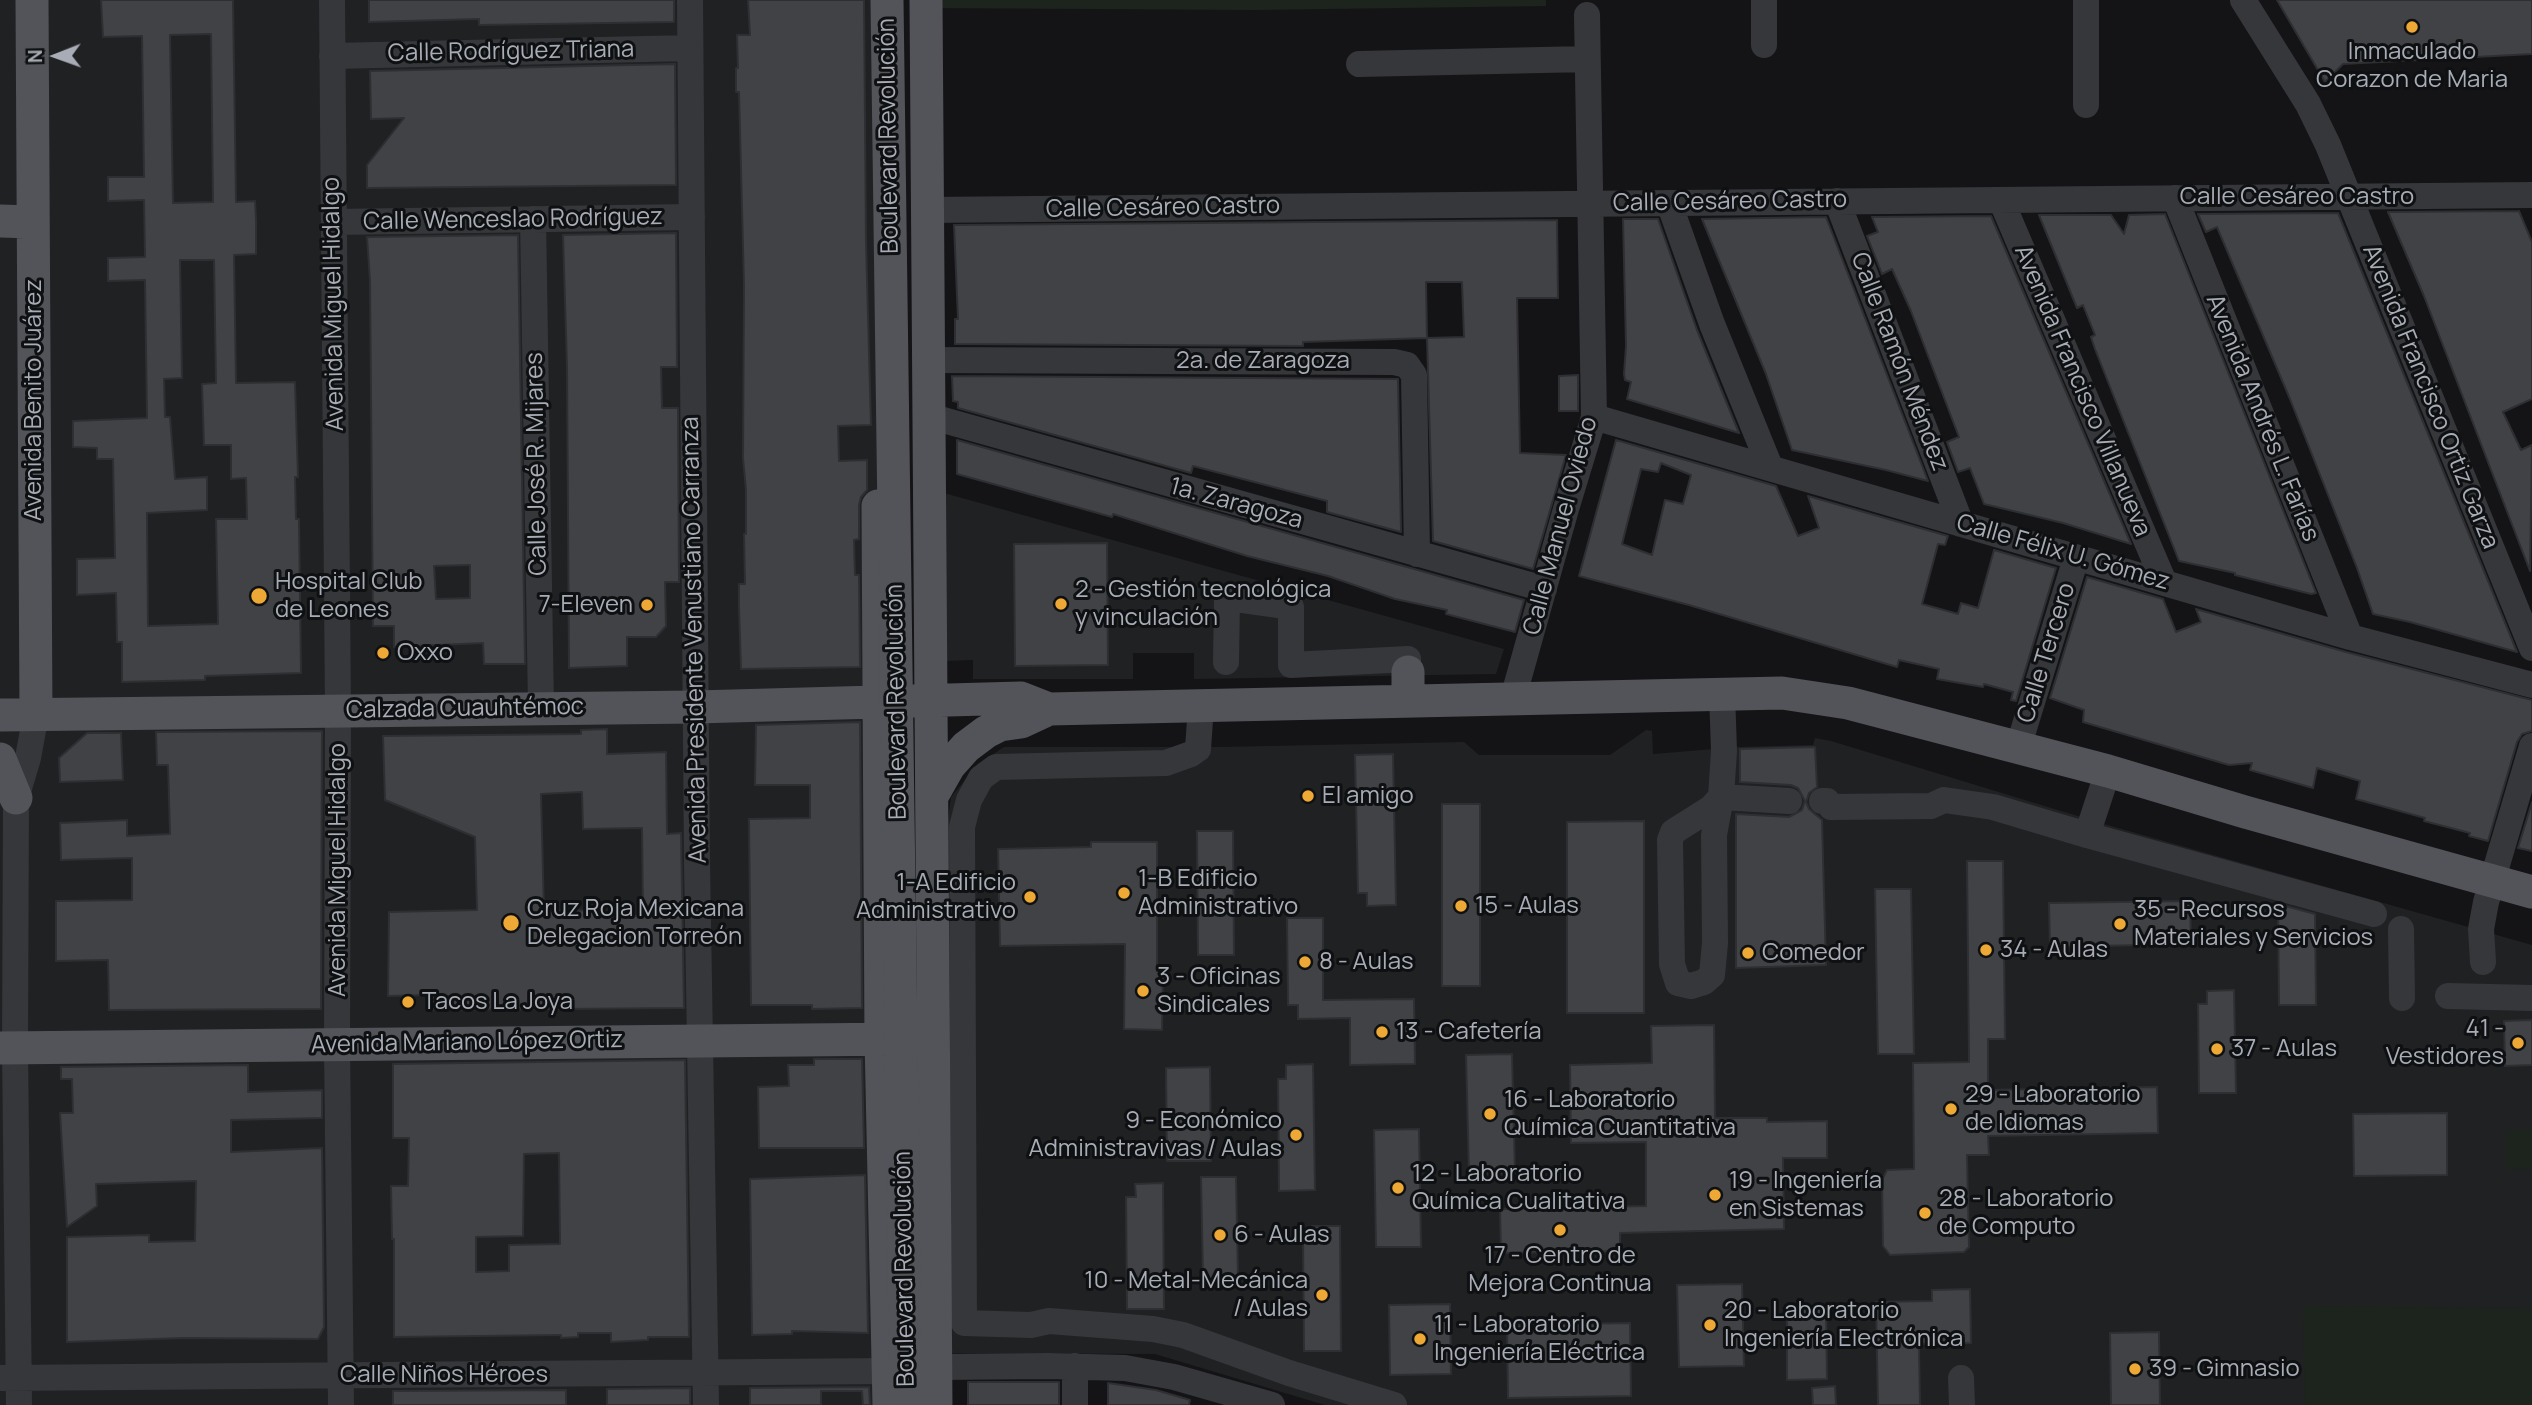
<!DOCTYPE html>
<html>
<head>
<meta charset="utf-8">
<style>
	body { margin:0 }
	#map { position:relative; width:2532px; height:1405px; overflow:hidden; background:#141416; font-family:Manrope,sans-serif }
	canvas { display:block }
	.north { position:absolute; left:21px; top:21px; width:70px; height:70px; -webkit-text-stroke:5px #0f1011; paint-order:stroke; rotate:269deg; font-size:19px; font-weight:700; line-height:28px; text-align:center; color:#a7acb6 }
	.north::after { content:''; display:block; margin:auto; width:24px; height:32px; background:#a7acb6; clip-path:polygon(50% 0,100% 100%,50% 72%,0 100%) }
</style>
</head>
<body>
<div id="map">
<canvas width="2532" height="1405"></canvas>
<div class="north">N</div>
</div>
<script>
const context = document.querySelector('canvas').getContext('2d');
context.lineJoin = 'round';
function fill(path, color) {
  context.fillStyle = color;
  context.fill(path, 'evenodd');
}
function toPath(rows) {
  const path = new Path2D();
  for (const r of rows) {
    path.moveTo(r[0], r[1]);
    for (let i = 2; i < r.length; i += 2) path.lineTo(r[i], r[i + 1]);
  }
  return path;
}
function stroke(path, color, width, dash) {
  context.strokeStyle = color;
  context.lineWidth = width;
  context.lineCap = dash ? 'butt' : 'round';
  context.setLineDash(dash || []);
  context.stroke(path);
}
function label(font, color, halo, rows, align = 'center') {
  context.font = font + ' Manrope,sans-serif';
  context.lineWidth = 6;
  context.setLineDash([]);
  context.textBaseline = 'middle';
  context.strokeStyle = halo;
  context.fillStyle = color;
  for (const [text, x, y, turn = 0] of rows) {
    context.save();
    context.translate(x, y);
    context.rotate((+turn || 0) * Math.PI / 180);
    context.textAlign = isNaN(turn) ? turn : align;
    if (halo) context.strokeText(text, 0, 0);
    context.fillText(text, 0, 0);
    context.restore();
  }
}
const built = toPath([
	[0,0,876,0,897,1405,0,1405],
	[944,493,1504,649,1496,674,1194,679,1194,653,1133,653,1133,679,973,679,973,660,946,661],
	[1646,730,1652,731,1653,754,1738,747,1813,745,1815,738,1831,741,2104,824,2532,945,2532,1405,1325,1405,1155,1354,952,1353,945,841,951,797,978,764,1004,747,1219,747,1464,742,1479,755,1610,755]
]);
const green = toPath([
	[931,0,1546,0,1546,6,1253,10,930,8],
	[2506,1130,2532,1130,2532,1169,2507,1170],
	[2303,1306,2532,1309,2532,1405,2305,1405]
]);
const building = toPath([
	[101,0,233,0,236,202,255,201,256,219,256,254,234,255,236,383,295,382,298,477,295,477,296,519,299,519,301,673,205,676,205,680,122,682,122,642,117,642,116,593,77,595,77,559,115,558,113,459,97,459,97,448,73,447,73,421,147,418,145,280,108,281,108,258,145,257,144,200,108,201,108,177,144,177,142,36,103,37,101,0],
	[211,34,213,202,173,203,170,35,211,34],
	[180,260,214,260,216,383,202,384,204,445,231,445,231,479,246,478,247,519,216,519,218,624,148,626,147,513,207,510,207,477,175,479,170,417,165,417,164,379,182,378,180,260],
	[369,0,674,0,674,22,479,25,479,19,369,22,369,0],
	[748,0,864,0,866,242,871,425,838,426,839,461,867,460,867,490,861,497,859,505,859,539,854,540,855,575,859,575,860,667,741,669,739,608,739,584,745,584,744,534,746,534,746,490,743,458,744,286,739,92,736,92,736,68,738,68,737,35,750,35,748,0],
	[2277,0,2532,0,2532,54,2343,64,2325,82,2277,0],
	[675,64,676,185,367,188,367,165,404,118,371,119,370,71,675,64],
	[2519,211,2532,242,2532,399,2503,412,2521,450,2532,445,2530,571,2424,296,2388,212,2519,211],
	[2338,213,2517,652,2410,622,2373,614,2357,568,2290,399,2217,227,2206,232,2198,214,2338,213],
	[2165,214,2316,593,2311,594,2235,575,2235,573,2179,561,2095,349,2091,337,2095,335,2083,305,2077,308,2039,215,2111,215,2124,234,2129,215,2165,214],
	[1991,216,2131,544,2063,523,1984,504,1970,468,1958,472,1947,442,1959,437,1911,311,1892,269,1882,274,1867,236,1878,232,1872,217,1991,216],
	[1826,217,1928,481,1886,470,1792,450,1766,374,1702,219,1826,217],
	[1623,219,1658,219,1697,330,1739,433,1627,399,1631,382,1625,380,1624,374,1626,346,1623,219],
	[1557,220,1558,298,1517,298,1520,453,1566,455,1533,569,1433,541,1427,338,1303,342,1303,346,955,344,955,319,958,319,954,225,1557,220],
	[1426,282,1462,282,1464,337,1427,338,1426,282],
	[676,233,677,367,661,367,662,408,678,408,679,582,665,582,666,626,656,637,627,637,627,666,569,668,567,367,563,235,676,233],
	[518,235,525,664,484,664,483,643,394,647,394,626,373,626,370,281,367,237,518,235],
	[470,565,470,598,436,599,434,566,470,565],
	[1578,375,1578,411,1559,411,1559,376,1578,375],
	[952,376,1398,379,1401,532,1327,512,1327,501,1193,466,1191,473,958,408,958,402,953,401,952,376],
	[957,440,1524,600,1515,632,1446,614,1447,610,1395,599,1328,576,1247,556,1113,514,1112,517,957,474,957,440],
	[1616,440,1776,486,1798,536,1819,528,1808,496,1948,536,1945,545,1938,544,1922,604,1958,614,1961,603,1978,608,1994,550,2056,568,2016,701,2011,700,2013,692,1984,684,1983,687,1937,679,1939,669,1899,660,1897,667,1689,605,1579,576,1616,440],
	[1661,463,1691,475,1683,504,1665,500,1652,555,1622,544,1641,469,1658,472,1661,463],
	[1107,543,1108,665,1015,666,1014,544,1107,543],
	[2087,577,2163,599,2176,632,2201,622,2196,609,2346,652,2532,700,2532,731,2522,734,2517,742,2488,841,2469,836,2470,833,2424,821,2425,818,2356,799,2360,781,2317,768,2313,788,2250,770,2252,763,2229,765,2083,722,2084,710,2050,698,2087,577],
	[860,722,862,1008,812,1009,812,1005,751,1005,749,819,810,818,810,785,755,785,756,725,860,722],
	[607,729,607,754,666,752,667,834,681,833,684,1008,429,1010,428,995,388,996,389,912,477,910,475,837,385,800,383,736,581,734,581,730,607,729],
	[582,792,583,829,642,828,643,916,605,916,605,910,544,911,541,794,582,792],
	[322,731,321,1009,109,1010,108,960,56,961,56,901,132,900,132,858,61,860,60,823,127,820,127,836,170,834,168,765,157,765,156,732,322,731],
	[87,733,121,733,123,780,60,782,59,758,87,733],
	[1815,747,1817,787,1809,793,1806,802,1809,809,1822,820,1826,965,1736,968,1736,814,1789,817,1802,810,1805,801,1798,788,1791,785,1740,782,1740,749,1815,747],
	[1393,754,1396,905,1367,906,1367,893,1358,893,1355,755,1393,754],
	[2532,802,2532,851,2518,848,2532,802],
	[1442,804,1480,804,1480,986,1442,986,1442,804],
	[1644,821,1644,1013,1567,1013,1567,822,1644,821],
	[1197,831,1233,831,1234,955,1198,955,1197,831],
	[1091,842,1157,842,1157,971,1163,971,1162,1030,1124,1029,1125,944,1000,946,998,849,1091,847,1091,842],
	[1967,861,2003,861,2005,1039,1988,1039,1988,1090,2157,1087,2158,1133,1988,1136,1989,1155,1967,1155,1969,1247,1964,1252,1890,1255,1883,1246,1882,1180,1887,1170,1914,1169,1913,1063,1969,1062,1967,861],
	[1875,889,1911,889,1914,1054,1878,1054,1875,889],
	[2190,901,2191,944,2050,947,2049,903,2190,901],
	[2278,904,2315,914,2316,1005,2279,1005,2278,904],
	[1287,918,1323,918,1323,1000,1414,999,1415,1064,1350,1065,1350,1018,1298,1019,1298,1005,1288,1005,1287,918],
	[2234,990,2236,1093,2199,1093,2198,1004,2207,1004,2207,991,2234,990],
	[2532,1020,2532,1065,2505,1066,2504,1021,2532,1020],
	[1714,1025,1715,1118,1767,1118,1767,1122,1827,1121,1827,1158,1783,1158,1784,1229,1620,1233,1620,1251,1501,1253,1500,1209,1646,1206,1646,1142,1571,1143,1570,1065,1652,1063,1651,1026,1714,1025],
	[1512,1054,1515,1173,1469,1174,1466,1055,1512,1054],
	[814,1059,862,1059,864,1148,759,1148,758,1087,789,1086,788,1065,814,1065,814,1059],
	[685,1060,689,1337,648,1337,648,1340,611,1342,611,1333,578,1333,578,1337,561,1338,561,1335,394,1337,394,1239,392,1239,391,1186,408,1186,409,1138,393,1138,393,1064,685,1060],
	[559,1153,560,1244,509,1245,509,1271,476,1272,476,1237,523,1236,524,1154,559,1153],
	[1313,1064,1315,1190,1279,1191,1278,1079,1286,1079,1286,1065,1313,1064],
	[248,1065,248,1092,322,1090,322,1118,231,1120,231,1152,322,1148,324,1327,318,1339,183,1338,67,1342,67,1237,149,1235,149,1242,195,1241,196,1181,96,1184,97,1206,67,1227,60,1113,73,1113,72,1079,61,1079,61,1067,248,1065],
	[1210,1067,1211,1161,1167,1161,1166,1068,1210,1067],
	[2447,1113,2447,1175,2354,1176,2353,1114,2447,1113],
	[1419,1129,1421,1247,1376,1247,1374,1130,1419,1129],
	[865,1175,868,1333,792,1331,792,1334,752,1335,750,1179,865,1175],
	[1201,1177,1236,1177,1238,1279,1203,1279,1201,1177],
	[1163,1183,1164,1309,1127,1309,1126,1197,1136,1197,1135,1184,1163,1183],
	[1312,1226,1340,1226,1341,1351,1304,1351,1303,1238,1312,1238,1312,1226],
	[1742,1284,1744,1366,1679,1367,1677,1285,1742,1284],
	[1970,1289,1971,1343,1919,1344,1920,1405,1878,1405,1876,1302,1932,1301,1932,1290,1970,1289],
	[1450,1304,1451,1374,1390,1375,1389,1305,1450,1304],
	[1787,1306,1826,1306,1827,1379,1787,1380,1787,1306],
	[1630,1323,1631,1396,1508,1398,1507,1325,1630,1323],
	[2159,1332,2160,1405,2111,1405,2110,1333,2159,1332],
	[968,1382,1059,1382,1059,1405,968,1405,968,1382],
	[1108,1383,1156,1390,1190,1400,1189,1405,1108,1405,1108,1383],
	[1835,1386,1836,1405,1813,1405,1812,1388,1835,1386],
	[869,1387,870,1405,863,1405,862,1391,821,1391,821,1405,750,1405,750,1388,869,1387],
	[690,1388,690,1405,607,1405,607,1389,690,1388],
	[566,1390,566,1405,393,1405,393,1391,566,1390]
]);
const minor = toPath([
	[332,0,338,711,337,1045,341,1405],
	[690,0,697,863,706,1405],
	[2086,0,2086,105],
	[2243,0,2308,104,2328,145,2532,648],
	[1764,45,1764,0],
	[332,56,690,48],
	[1359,64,1587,59],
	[2175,198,2350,637],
	[2001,200,2164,582],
	[1837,201,1961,524],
	[1669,203,1712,324,1770,467],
	[927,210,2532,195],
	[533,219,541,708],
	[334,222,692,217],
	[928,360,1394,362,1407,365,1414,375,1417,554],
	[929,416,1544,589],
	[1594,417,2350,637,2532,685],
	[1226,662,1227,598,1291,607,1291,665,1408,659,1408,672],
	[1722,693,1724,751,1721,797,1789,801],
	[1513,698,1566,509,1594,417,1587,15],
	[1201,705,1198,749,1191,754,1166,763,996,767,981,778,969,800,962,827,964,1323,1031,1325,1049,1321,1153,1329,1183,1335,1289,1373,1394,1405],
	[2018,748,2076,558],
	[1721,797,1714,835,1715,943,1712,975,1704,982,1691,986,1678,983,1672,964,1670,840,1673,832,1711,808,1721,797],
	[1822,801,1827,801,1831,807,1931,806,1944,800,1993,807,2087,835,2108,771],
	[2087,835,2374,914],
	[2401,929,2402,998],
	[2483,962,2481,929,2486,902,2532,746],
	[2448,996,2532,998],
	[1075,1366,1075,1405],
	[937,1367,1049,1366,1125,1368,1174,1377,1272,1405],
	[0,1378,889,1371],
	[1961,1378,1962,1405],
	[19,1405,15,1048,16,798,28,758,36,714]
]);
const major = toPath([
	[32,0,36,714],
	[926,0,936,1405],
	[0,221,33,222],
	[878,506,881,1039,889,1405],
	[1408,672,1408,700],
	[0,715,696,707,1021,698,1049,709,1782,693,1848,703,2108,771,2245,812,2532,892],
	[0,759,16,798],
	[932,796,949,766,966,747,986,732,1000,725,1021,722,1049,709],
	[0,1048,903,1039]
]);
const majorBridge = toPath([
	[887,0,906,1405]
]);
const markers = [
	[2412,27,7,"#eda836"],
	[259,596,9,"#eda836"],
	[1061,604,7,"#eda836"],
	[647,605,7,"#eda836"],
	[383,653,7,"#eda836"],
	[1308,796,7,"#eda836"],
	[1124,893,7,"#eda836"],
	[1030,897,7,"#eda836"],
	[1461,906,7,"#eda836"],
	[511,923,9,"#eda836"],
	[2120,924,7,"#eda836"],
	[1986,950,7,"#eda836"],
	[1748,953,7,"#eda836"],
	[1305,962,7,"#eda836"],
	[1143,991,7,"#eda836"],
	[408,1002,7,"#eda836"],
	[1382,1032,7,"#eda836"],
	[2518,1043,7,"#eda836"],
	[2217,1049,7,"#eda836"],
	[1951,1109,7,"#eda836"],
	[1490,1114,7,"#eda836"],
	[1296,1135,7,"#eda836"],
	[1398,1188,7,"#eda836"],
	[1715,1195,7,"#eda836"],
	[1925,1213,7,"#eda836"],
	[1560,1230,7,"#eda836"],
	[1220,1235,7,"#eda836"],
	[1322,1295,7,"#eda836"],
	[1710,1325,7,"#eda836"],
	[1420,1339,7,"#eda836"],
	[2135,1369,7,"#eda836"]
];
const streetNames = [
	["Calle Rodríguez Triana",511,52,-1],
	["Boulevard Revolución",889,136,-91],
	["Calle Cesáreo Castro",2297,197],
	["Calle Cesáreo Castro",1730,202,-1],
	["Calle Cesáreo Castro",1163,208,-1],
	["Calle Wenceslao Rodríguez",513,220,-1],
	["Avenida Miguel Hidalgo",334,304,-91],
	["2a. de Zaragoza",1263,361],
	["Calle Ramón Méndez",1899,362,69],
	["Avenida Francisco Villanueva",2082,391,67],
	["Avenida Francisco Ortiz Garza",2430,397,68],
	["Avenida Benito Juárez",34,400,-90],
	["Avenida Andrés L. Farías",2262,418,68],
	["Calle José R. Mijares",537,464,-91],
	["1a. Zaragoza",1236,504,15],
	["Calle Manuel Oviedo",1561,526,-75],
	["Calle Félix U. Gómez",2063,553,16],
	["Avenida Presidente Venustiano Carranza",695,640,-91],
	["Calle Tercero",2047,653,-73],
	["Boulevard Revolución",897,702,-91],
	["Calzada Cuauhtémoc",465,709,-1],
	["Avenida Miguel Hidalgo",338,870,-90],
	["Avenida Mariano López Ortiz",467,1043,-1],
	["Boulevard Revolución",905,1269,-91],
	["Calle Niños Héroes",444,1375]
];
const poiNames = [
	["Inmaculado",2412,52,"center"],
	["Corazon de Maria",2412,80,"center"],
	["Hospital Club",275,582],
	["de Leones",275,610],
	["2 - Gestión tecnológica",1075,590],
	["y vinculación",1075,618],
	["7-Eleven",633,605,"right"],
	["Oxxo",397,653],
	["El amigo",1322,796],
	["1-B Edificio",1138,879],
	["Administrativo",1138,907],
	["1-A Edificio",1016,883,"right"],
	["Administrativo",1016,911,"right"],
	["15 - Aulas",1475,906],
	["Cruz Roja Mexicana",527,909],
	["Delegacion Torreón",527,937],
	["35 - Recursos",2134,910],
	["Materiales y Servicios",2134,938],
	["34 - Aulas",2000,950],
	["Comedor",1762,953],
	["8 - Aulas",1319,962],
	["3 - Oficinas",1157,977],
	["Sindicales",1157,1005],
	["Tacos La Joya",422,1002],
	["41 -",2504,1029,"right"],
	["Vestidores",2504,1057,"right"],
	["13 - Cafetería",1396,1032],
	["37 - Aulas",2231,1049],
	["29 - Laboratorio",1965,1095],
	["de Idiomas",1965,1123],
	["16 - Laboratorio",1504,1100],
	["Química Cuantitativa",1504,1128],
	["9 - Económico",1282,1121,"right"],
	["Administravivas / Aulas",1282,1149,"right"],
	["12 - Laboratorio",1412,1174],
	["Química Cualitativa",1412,1202],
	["19 - Ingeniería",1729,1181],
	["en Sistemas",1729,1209],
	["28 - Laboratorio",1939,1199],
	["de Computo",1939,1227],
	["6 - Aulas",1234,1235],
	["17 - Centro de",1560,1256,"center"],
	["Mejora Continua",1560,1284,"center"],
	["10 - Metal-Mecánica",1308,1281,"right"],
	["/ Aulas",1308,1309,"right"],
	["20 - Laboratorio",1724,1311],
	["Ingeniería Electrónica",1724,1339],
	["11 - Laboratorio",1434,1325],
	["Ingeniería Eléctrica",1434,1353],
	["39 - Gimnasio",2149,1369]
];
fill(built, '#202123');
fill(green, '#1d241d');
fill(building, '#414246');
stroke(building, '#2e2f32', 2);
stroke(minor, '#36373b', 26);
stroke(major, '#52545a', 33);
stroke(majorBridge, '#52545a', 33);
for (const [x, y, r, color] of markers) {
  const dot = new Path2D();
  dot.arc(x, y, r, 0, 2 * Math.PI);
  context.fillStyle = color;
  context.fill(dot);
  stroke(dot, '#0f1011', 2.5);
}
label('24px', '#a7acb6', '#0f1011', streetNames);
label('24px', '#a7acb6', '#0f1011', poiNames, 'left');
</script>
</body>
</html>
